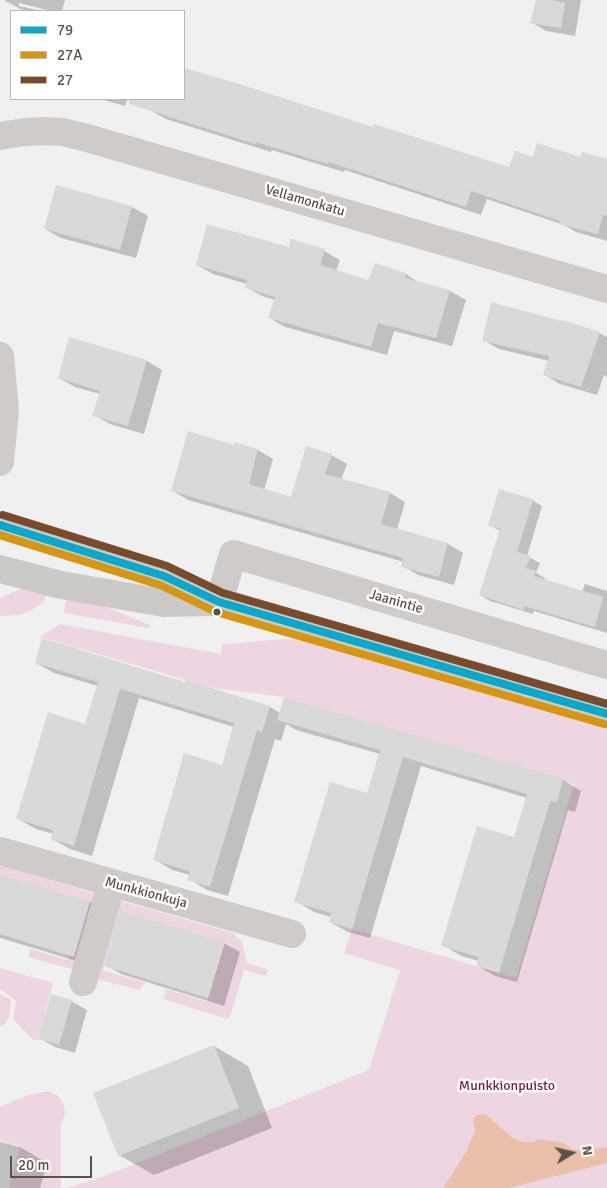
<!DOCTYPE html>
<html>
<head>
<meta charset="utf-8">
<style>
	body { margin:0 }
	#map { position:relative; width:607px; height:1188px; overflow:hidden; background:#f0f0f0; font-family:Signika,sans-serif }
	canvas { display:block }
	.legend { position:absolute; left:10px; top:10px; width:175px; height:90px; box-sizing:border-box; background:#fff; border:1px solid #bdbab5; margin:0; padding:6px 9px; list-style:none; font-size:15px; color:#5b5347 }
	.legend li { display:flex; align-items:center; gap:10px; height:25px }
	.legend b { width:25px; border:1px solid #bdbab5 }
	.north { position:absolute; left:547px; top:1128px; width:50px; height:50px; -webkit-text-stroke:4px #fff; paint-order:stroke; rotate:81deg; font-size:14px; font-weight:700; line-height:20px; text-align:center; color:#5b5347 }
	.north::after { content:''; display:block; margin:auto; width:18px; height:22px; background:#5b5347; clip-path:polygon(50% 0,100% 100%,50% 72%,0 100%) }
	.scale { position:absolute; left:10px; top:1156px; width:82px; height:22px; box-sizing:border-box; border:2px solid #5b5347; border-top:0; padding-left:6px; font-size:15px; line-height:18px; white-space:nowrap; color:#5b5347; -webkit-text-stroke:4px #fff; paint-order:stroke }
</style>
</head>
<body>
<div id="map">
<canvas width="607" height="1188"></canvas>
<ul class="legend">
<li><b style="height:6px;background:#00a9ce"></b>79</li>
<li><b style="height:6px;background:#d8950e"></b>27A</li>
<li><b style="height:6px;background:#7a4b2a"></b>27</li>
</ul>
<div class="north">N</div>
<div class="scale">20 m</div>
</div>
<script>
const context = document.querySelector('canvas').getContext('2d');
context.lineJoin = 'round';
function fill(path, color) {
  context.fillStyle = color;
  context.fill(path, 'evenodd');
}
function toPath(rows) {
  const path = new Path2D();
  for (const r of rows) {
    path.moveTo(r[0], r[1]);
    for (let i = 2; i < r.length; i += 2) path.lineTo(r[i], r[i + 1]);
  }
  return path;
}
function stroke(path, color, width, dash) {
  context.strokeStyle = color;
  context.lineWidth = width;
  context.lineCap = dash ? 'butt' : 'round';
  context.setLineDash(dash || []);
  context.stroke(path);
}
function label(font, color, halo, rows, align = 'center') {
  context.font = font + ' Signika,sans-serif';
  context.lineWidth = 5;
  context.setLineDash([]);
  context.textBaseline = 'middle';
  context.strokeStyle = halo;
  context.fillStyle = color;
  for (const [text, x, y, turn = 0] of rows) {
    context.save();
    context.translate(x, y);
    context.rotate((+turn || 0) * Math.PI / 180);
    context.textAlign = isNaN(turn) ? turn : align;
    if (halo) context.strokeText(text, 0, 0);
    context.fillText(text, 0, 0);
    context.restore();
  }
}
const green = toPath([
	[23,588,48,592,43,602,32,610,18,615,0,616,0,598],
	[67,595,91,601,150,625,149,628,64,613],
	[60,624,221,654,223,643,228,644,283,639,310,640,607,729,607,1188,67,1188,102,1177,369,1070,400,970,344,953,352,929,516,978,574,784,284,697,213,688,40,637],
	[0,865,99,895,78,966,71,969,29,957,30,949,68,960,87,900,0,874],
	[114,899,233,933,242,942,247,963,269,970,265,976,244,970,230,1017,227,1019,164,999,166,989,207,1002,225,942,121,910,103,971,145,982,140,990,100,980,95,975],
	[0,968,53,983,38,1039,34,1041,13,1019,16,1001,0,989],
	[0,994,11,1000,9,1018,4,1025,0,1026],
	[48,1091,58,1096,64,1105,65,1115,61,1125,61,1188,9,1188,20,1146,0,1141,0,1107,28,1095]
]);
const water = toPath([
	[485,1114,513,1138,523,1142,533,1142,539,1139,564,1143,571,1149,583,1151,607,1147,607,1163,509,1188,443,1188,466,1152,475,1131,473,1121,476,1115]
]);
const shadow = toPath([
	[4,0,65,0,62,11,51,11,19,3,19,6,42,11,29,11,20,9],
	[537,0,581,0,575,36,546,31,531,22],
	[184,69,232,83,374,129,510,169,534,158,607,160,607,241,576,232,564,225,487,199,481,215,345,170,344,172,272,150,271,152,166,119,150,110,153,99,184,99],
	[100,99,127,99,125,106],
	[57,186,132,207,148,216,136,258,61,238,45,229],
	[290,249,324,251,340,260,336,271,369,281,375,264,406,274,421,284,450,291,466,300,452,346,394,331,387,355,285,327,270,318,275,300,262,296,246,287,247,284,213,274,197,265],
	[599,333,607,337,607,377,604,375,597,395,560,384,545,375,549,361,499,349,483,340],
	[147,361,162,370,144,434,110,424,94,415,100,394,75,387,59,378],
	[235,444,258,450,273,459,264,490,292,499,331,455,347,464,341,480,390,493,405,502,397,530,448,544,463,553,454,585,418,575,403,566,404,562,188,500,173,491,234,446],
	[532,500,542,506,527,556,540,563,536,573,545,578,544,581,582,592,585,584,607,591,607,633,534,611,533,614,490,601,480,595,500,531,490,525],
	[36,663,186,684,187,682,270,707,280,713,563,780,581,791,575,812,568,810,517,982,495,976,478,966,479,961,461,956,443,945,515,839,527,798,421,766,370,938,348,932,330,922,331,917,314,912,296,901,368,794,380,754,296,730,286,724,281,741,275,739,228,896,207,890,189,879,190,875,172,870,154,859,223,766,234,727,139,698,92,856,70,849,52,839,54,834,36,829,18,819,86,725,98,686,54,673],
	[0,875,90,902,106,911,90,965,0,938],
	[224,943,240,952,224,1006,121,974,106,965],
	[71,1001,87,1010,75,1053,55,1047,39,1038],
	[214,1046,248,1066,272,1128,154,1175,119,1155],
	[0,1142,20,1147,47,1163,40,1188,0,1188]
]);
const building = toPath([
	[536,0,552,0,565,3,561,28,530,23],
	[184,68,233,82,373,127,374,124,509,167,515,151,533,157,537,143,580,157,582,152,607,159,607,216,603,215,598,234,559,224,560,221,471,191,466,207,329,162,328,164,256,142,255,144,129,104,130,99,184,99],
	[56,185,132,206,120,250,44,229],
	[207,224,289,247,291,239,325,249,320,265,368,280,375,263,406,273,405,278,450,290,436,338,378,323,371,347,268,318,275,297,245,288,247,280,196,265],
	[491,302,561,321,562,320,600,332,581,387,543,375,549,356,482,341],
	[69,337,147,360,128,426,92,416,100,391,58,378],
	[188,431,234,445,234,442,258,449,249,484,291,497,306,446,332,454,325,474,390,492,381,524,448,543,439,577,401,567,403,558,171,491],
	[499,489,533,499,517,552,531,556,526,568,536,571,534,576,603,597,595,627,524,606,523,610,479,595,500,529,488,526],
	[42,638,185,682,186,680,270,706,262,732,257,730,210,887,187,880,190,871,153,860,184,753,222,765,234,723,120,689,74,846,51,839,53,830,16,819,48,712,85,724,98,682,35,663],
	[284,697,563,779,557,802,550,801,499,973,476,966,479,957,441,946,477,826,514,837,527,794,403,757,352,929,329,922,331,913,294,902,330,782,367,793,380,750,277,720],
	[0,874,90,901,74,957,0,934],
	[120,910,225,942,208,998,104,966],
	[51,994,72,1000,59,1045,38,1039],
	[214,1045,239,1108,118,1156,93,1093]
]);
const minor = toPath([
	[0,136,25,132,44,131,63,132,87,138,607,289],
	[0,356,5,411,0,462],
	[219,602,233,554,607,665],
	[0,851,292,934],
	[83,982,112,883]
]);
const major = toPath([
	[0,525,164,576,219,602,607,714],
	[0,569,61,585,164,603,212,602]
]);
const bus1 = toPath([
	[0,525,164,576,219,602,607,714]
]);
const bus2 = toPath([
	[0,535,160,585,216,612,604,724]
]);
const bus3 = toPath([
	[3,515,167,566,223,593,607,704]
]);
const markers = [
	[217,612,4.5,"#5b5347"]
];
const streetNames = [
	["Vellamonkatu",305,201,16],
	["Jaanintie",396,602,16],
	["Munkkionkuja",146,893,15]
];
const parkNames = [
	["Munkkionpuisto",507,1086]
];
fill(green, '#eed5e2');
fill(water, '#eac0ab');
fill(shadow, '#0003');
fill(building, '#d9d9d8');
stroke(minor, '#cecbc9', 28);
stroke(major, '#cccac6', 28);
stroke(bus1, '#00a9ce', 8);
stroke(bus2, '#d8950e', 8);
stroke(bus3, '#7a4b2a', 8);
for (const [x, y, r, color] of markers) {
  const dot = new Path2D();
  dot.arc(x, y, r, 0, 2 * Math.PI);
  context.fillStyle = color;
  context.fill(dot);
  stroke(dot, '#fff', 2);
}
label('14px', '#5b5347', '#fff', streetNames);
label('14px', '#7a1b40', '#fff', parkNames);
</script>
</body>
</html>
